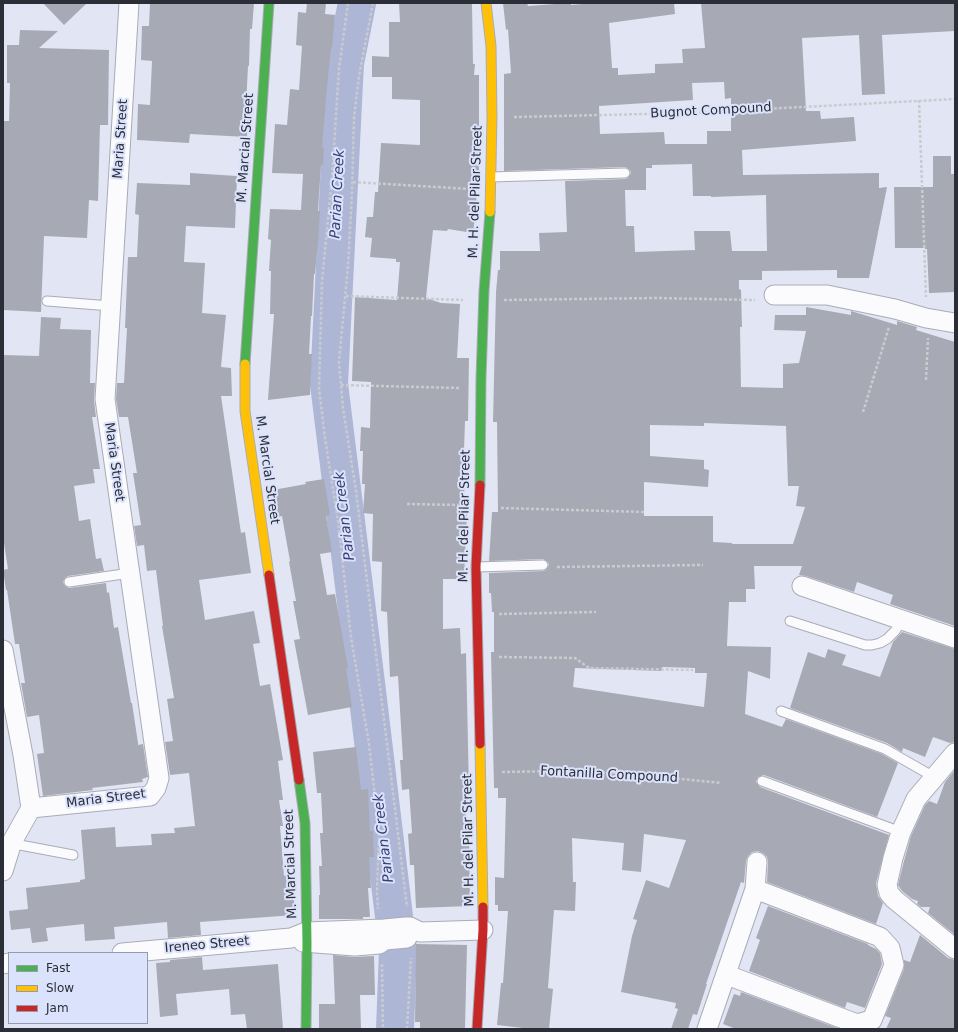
<!DOCTYPE html>
<html>
<head>
<meta charset="utf-8">
<style>
	body { margin:0 }
	#map { position:relative; width:958px; height:1032px; overflow:hidden; background:#e2e6f4; font-family:"DejaVu Sans",sans-serif }
	canvas { display:block }
	.frame { position:absolute; inset:0; border:4px solid #2b2d37; pointer-events:none }
	.legend { position:absolute; left:8px; top:952px; width:140px; height:72px; box-sizing:border-box; background:#dbe2fb; border:1px solid #959aad; margin:0; padding:5px 7px; list-style:none; font-size:12px; color:#2b2d37 }
	.legend li { display:flex; align-items:center; gap:8px; height:20px }
	.legend b { width:20px; border:1px solid #959aad }
</style>
</head>
<body>
<div id="map">
<canvas width="958" height="1032"></canvas>
<div class="frame"></div>
<ul class="legend">
<li><b style="height:5px;background:#4caf50"></b>Fast</li>
<li><b style="height:5px;background:#ffc107"></b>Slow</li>
<li><b style="height:5px;background:#c62828"></b>Jam</li>
</ul>
</div>
<script>
const context = document.querySelector('canvas').getContext('2d');
context.lineJoin = 'round';
function toPath(rows) {
  const path = new Path2D();
  for (const r of rows) {
    path.moveTo(r[0], r[1]);
    for (let i = 2; i < r.length; i += 2) path.lineTo(r[i], r[i + 1]);
  }
  return path;
}
function stroke(path, color, width, dash) {
  context.strokeStyle = color;
  context.lineWidth = width;
  context.lineCap = dash ? 'butt' : 'round';
  context.setLineDash(dash || []);
  context.stroke(path);
}
function fill(path, color) {
  context.fillStyle = color;
  context.fill(path, 'evenodd');
}
function label(font, color, halo, rows, align = 'center') {
  context.font = font + ' "DejaVu Sans",sans-serif';
  context.lineWidth = 4;
  context.setLineDash([]);
  context.textBaseline = 'middle';
  context.strokeStyle = halo;
  context.fillStyle = color;
  for (const [text, x, y, turn = 0] of rows) {
    context.save();
    context.translate(x, y);
    context.rotate((+turn || 0) * Math.PI / 180);
    context.textAlign = isNaN(turn) ? turn : align;
    if (halo) context.strokeText(text, 0, 0);
    context.fillText(text, 0, 0);
    context.restore();
  }
}
const river = toPath([
	[357,3,345,63,329,384,367,691,398,950,395,1029]
]);
const building = toPath([
	[43,3,87,3,64,25],
	[150,3,254,3,252,29,250,29,249,66,248,66,246,107,248,108,247,137,190,134,189,143,137,140,138,104,150,105,152,61,141,60,142,26,149,26],
	[307,3,326,3,325,14,335,15,332,48,331,48,327,87,322,147,324,148,323,165,321,165,318,211,320,211,318,242,315,274,314,274,312,316,311,316,309,354,312,354,310,395,268,400,274,314,270,314,271,271,269,271,271,240,268,239,270,209,301,210,303,174,272,173,275,124,287,125,290,89,299,90,302,46,296,45,298,12,306,13],
	[399,3,472,3,473,64,475,64,474,75,479,75,479,175,477,175,476,210,473,233,448,229,447,231,433,230,426,298,441,303,460,304,457,358,469,358,468,421,465,421,463,479,465,479,463,513,467,513,464,579,443,579,443,629,460,628,461,654,466,653,469,790,464,790,467,829,469,829,470,906,416,908,414,865,410,865,408,834,412,833,409,789,402,790,400,760,403,760,398,676,390,677,387,612,381,611,382,562,372,561,373,514,363,513,365,484,362,484,363,451,360,451,361,427,370,428,371,382,352,381,355,297,397,300,400,262,396,262,396,259,370,257,372,238,365,237,367,217,373,217,375,192,378,192,381,143,420,145,420,100,392,99,392,77,372,77,372,56,389,57,389,22,400,22],
	[503,3,527,3,528,6,568,3,571,3,571,5,593,3,674,3,675,14,609,23,612,68,618,68,618,75,655,73,655,64,683,63,682,49,705,48,701,3,955,3,955,31,882,35,885,94,862,95,859,35,802,38,806,111,820,111,821,119,854,117,856,141,742,150,743,175,879,173,879,188,887,187,869,278,837,278,837,270,762,271,762,280,739,280,739,289,741,290,742,327,740,327,741,387,783,388,783,364,799,363,806,331,774,330,775,315,806,315,806,307,851,315,851,311,897,325,897,321,917,327,916,330,955,342,955,626,890,604,893,595,857,582,854,592,806,576,799,575,802,566,754,566,755,589,746,589,746,602,729,602,727,646,771,647,770,679,748,671,745,714,782,727,786,719,882,754,898,763,877,817,764,775,758,777,756,782,760,787,889,835,876,883,878,896,883,903,876,924,767,882,768,863,767,857,763,853,758,851,752,852,748,856,746,861,744,883,741,882,706,984,707,984,697,1015,693,1014,688,1029,671,1029,678,1009,675,1008,676,1003,621,992,632,936,637,920,633,919,646,880,669,888,686,840,644,834,641,872,622,870,624,843,572,838,573,882,576,882,575,911,554,910,548,988,553,989,549,1029,531,1029,497,1025,501,983,503,983,508,911,498,911,498,905,495,905,495,877,504,878,506,798,498,798,498,788,494,788,491,652,494,652,494,612,492,612,491,593,489,593,489,573,543,571,546,570,549,565,548,562,543,559,489,561,492,512,498,512,497,422,493,422,494,378,496,292,498,270,500,270,500,251,540,251,539,233,567,232,565,181,625,179,628,178,631,173,630,170,625,167,504,171,504,74,511,73,508,29,506,30],
	[724,82,725,99,731,98,731,131,707,131,707,144,665,144,664,132,600,134,599,106,693,100,692,83],
	[692,164,693,196,711,196,711,197,766,195,767,251,732,251,730,231,694,231,695,250,635,252,634,226,626,226,625,190,646,190,646,168,652,168,652,165],
	[704,423,786,426,788,486,799,486,796,506,805,507,793,544,732,544,732,543,713,542,713,516,644,516,644,482,708,487,709,470,704,469,704,460,650,456,650,425,704,426],
	[662,667,695,668,695,673,707,673,704,707,573,687,575,668,662,671],
	[20,30,58,31,39,48,109,50,108,125,100,125,98,201,89,200,87,238,44,236,41,312,3,310,3,121,9,121,10,83,7,83,7,45,19,45],
	[933,156,951,156,951,174,955,174,955,292,929,293,927,249,925,249,925,248,895,248,894,187,933,187],
	[190,173,237,176,235,228,186,226,184,262,205,263,202,313,226,315,221,367,231,368,232,396,221,396,241,533,245,532,251,573,199,580,205,620,254,611,260,643,253,644,260,686,270,684,283,760,278,761,283,800,279,800,283,826,280,826,284,876,286,875,288,896,294,896,294,915,200,922,201,935,168,938,167,922,114,927,115,939,85,941,84,924,46,928,48,941,32,943,30,928,11,930,9,911,28,909,26,888,80,882,80,880,85,879,81,830,115,827,116,847,152,845,151,834,175,833,174,828,195,826,189,773,170,775,165,742,173,741,167,699,174,698,162,626,163,626,156,570,147,571,144,545,137,546,134,526,141,525,133,473,137,473,128,417,119,417,116,399,117,383,124,383,127,328,125,328,128,257,137,257,139,215,135,214,137,183,190,185],
	[41,317,61,318,60,329,91,330,90,383,95,383,94,400,96,417,92,417,100,469,93,469,95,483,74,486,79,521,90,519,96,559,101,558,104,571,68,576,65,578,63,582,65,586,69,588,106,583,107,593,109,592,114,628,118,627,131,703,132,703,138,743,138,745,143,744,148,777,142,779,143,782,92,788,93,790,43,796,37,754,44,753,39,715,27,717,21,683,25,683,19,644,15,644,7,590,6,590,3,570,8,569,3,537,3,355,39,356],
	[324,479,330,515,326,516,332,552,320,554,327,595,335,594,348,668,346,668,352,707,308,715,294,640,300,639,293,601,296,601,289,562,290,561,282,516,278,517,273,490,306,484,305,482],
	[902,632,955,649,955,742,950,743,933,737,925,757,903,748,902,752,887,743,790,708,808,652,825,658,828,649,846,655,842,665,880,677,893,642],
	[356,747,361,790,368,789,370,831,373,831,374,857,369,857,371,888,368,888,370,917,363,917,363,919,319,919,319,895,320,895,319,866,322,866,320,833,323,833,321,793,317,793,313,752],
	[955,770,955,935,928,913,930,907,921,907,917,904,918,901,912,899,902,891,898,885,904,861,911,836,925,805,929,801,937,804,945,782],
	[768,906,868,944,868,945,876,949,880,953,882,964,865,1008,847,1002,845,1008,749,971,760,940,756,938],
	[920,935,948,958,955,960,955,1029,886,1029,891,1018,885,1016,904,969,904,960,910,962],
	[416,944,467,945,465,1029,420,1029,420,1022,415,1022],
	[333,955,354,957,374,956,375,995,360,995,361,1029,319,1029,319,1004,335,1004],
	[202,957,203,970,278,964,283,1029,247,1029,245,1014,231,1015,229,989,176,994,178,1015,160,1017,156,963,170,962,170,960],
	[741,992,837,1028,837,1029,736,1029,723,1024,734,994,740,996]
]);
const path = toPath([
	[348,3,339,69,332,177,322,281,319,388,325,438,338,521,351,637,369,744,379,832,377,893,378,909],
	[373,3,359,76,354,118,352,193,348,266,339,362,343,408,356,491,407,907],
	[919,100,926,297],
	[514,117,689,113,955,99],
	[353,182,470,189],
	[346,296,463,300],
	[504,300,656,298,755,300],
	[926,380,928,338],
	[341,385,460,388],
	[863,412,889,327],
	[407,504,459,505],
	[501,508,645,512],
	[557,567,703,565],
	[499,614,596,612],
	[499,657,575,658,589,668,693,670],
	[502,772,558,771,622,773,721,783],
	[382,964,383,1029],
	[407,1029,411,958]
]);
const lane = toPath([
	[491,177,625,173],
	[47,301,111,306],
	[476,567,543,565],
	[69,582,130,573],
	[790,621,865,645,872,645,880,643,887,639,895,631,902,620],
	[781,711,885,749,934,777],
	[762,781,901,832],
	[12,842,20,845,73,855]
]);
const street = toPath([
	[774,295,827,295,895,309,926,318,955,323],
	[802,586,955,638],
	[3,650,23,755,31,808,12,842,3,871],
	[955,753,916,799,901,832,893,858,887,885,889,893,894,899,955,949],
	[31,808,150,796,156,788,159,778,105,399,129,3],
	[303,942,355,946,379,944,385,940,407,938],
	[122,953,291,938,306,932,384,929,406,927,410,927,420,932,483,930],
	[3,964,9,963],
	[727,975,857,1024,872,1020,894,965,890,948,880,937,755,889],
	[707,1029,755,889,757,862]
]);
const fast = toPath([
	[245,364,269,3],
	[480,485,481,378,484,291,490,212],
	[299,780,305,823,307,943,306,1029]
]);
const slow = toPath([
	[486,3,491,46,492,117,490,212],
	[245,364,245,411,269,575],
	[480,744,483,907]
]);
const jam = toPath([
	[480,485,476,567,480,744],
	[269,575,299,780],
	[477,1029,483,930,483,907]
]);
const streetNames = [
	["Bugnot Compound",711,111,-3],
	["Maria Street",121,139,-86],
	["M. Marcial Street",246,148,-86],
	["M. H. del Pilar Street",476,192,-88],
	["Maria Street",114,462,82],
	["M. Marcial Street",267,470,82],
	["M. H. del Pilar Street",465,516,-89],
	["Fontanilla Compound",609,775,3],
	["Maria Street",106,799,-7],
	["M. H. del Pilar Street",469,840,-91],
	["M. Marcial Street",291,864,-92],
	["Ireneo Street",207,945,-5]
];
const waterNames = [
	["Parian Creek",338,194,-87],
	["Parian Creek",345,516,-97],
	["Parian Creek",384,838,-97]
];
stroke(river, '#aeb6d6', 38);
fill(building, '#a7aab4');
stroke(lane, '#a9acb6', 11);
stroke(street, '#a9acb6', 21);
stroke(fast, '#a9acb6', 11);
stroke(slow, '#a9acb6', 11);
stroke(jam, '#a9acb6', 11);
stroke(path, '#c9cbcf', 2.5, [3, 2]);
stroke(lane, '#fbfbfd', 9);
stroke(street, '#fbfbfd', 19);
stroke(fast, '#4caf50', 9);
stroke(slow, '#ffc107', 9);
stroke(jam, '#c62828', 9);
label('13px', '#2b2d37', '#dbe2fb', streetNames);
label('italic 14px', '#374074', '#dbe2fb', waterNames);
</script>
</body>
</html>
